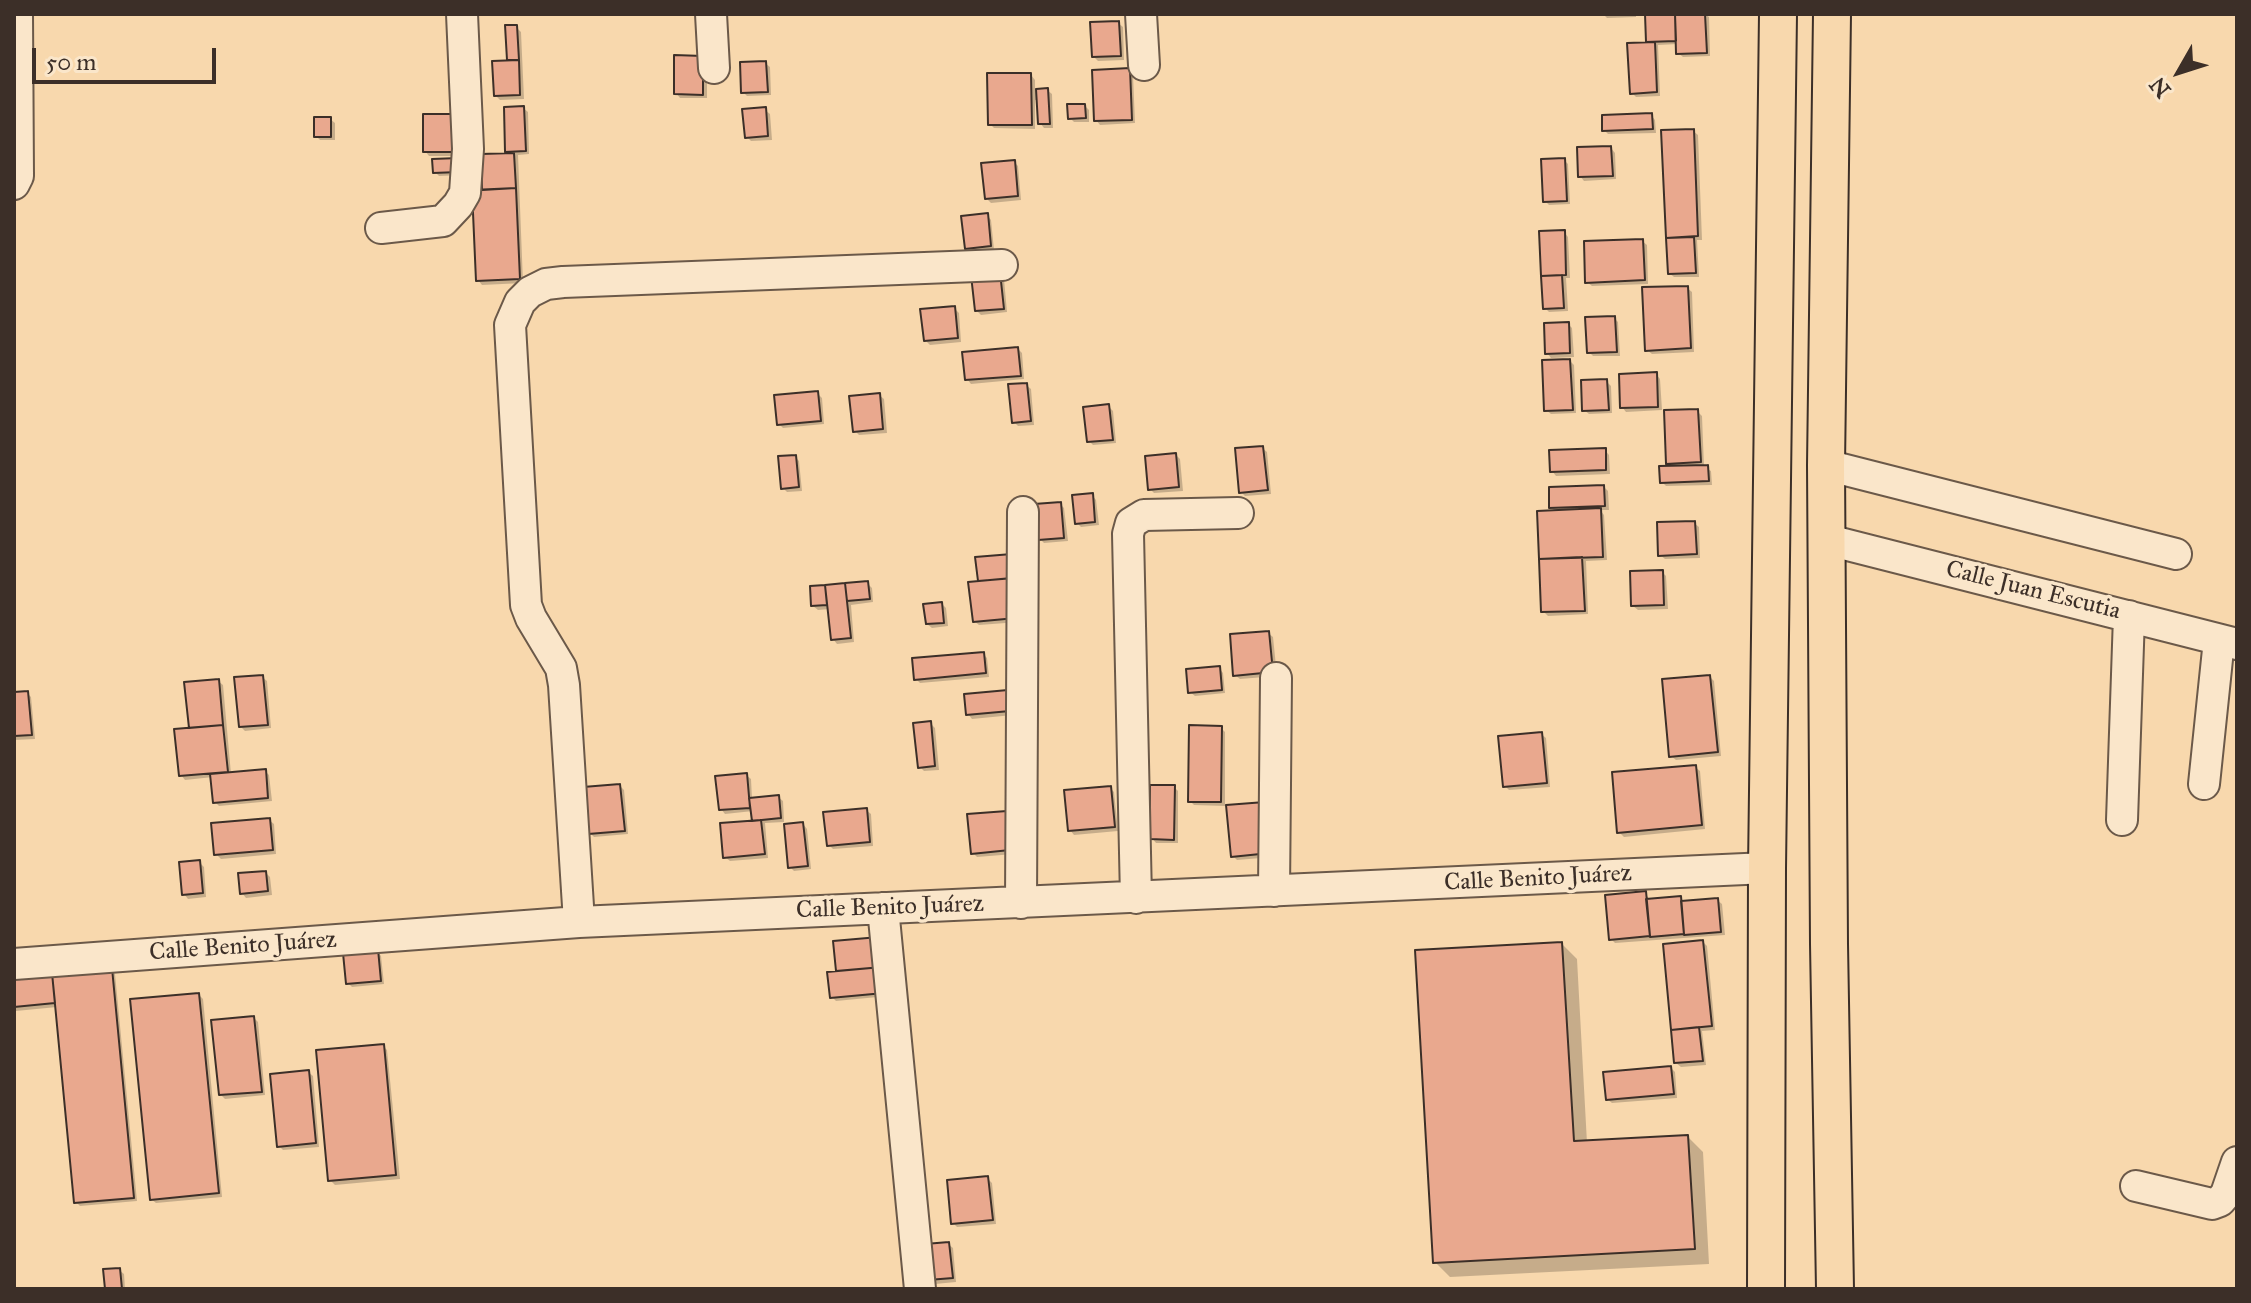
<!DOCTYPE html>
<html>
<head>
<meta charset="utf-8">
<style>
	body { margin:0 }
	#map { position:relative; width:2251px; height:1303px; overflow:hidden; background:#f8d8ad; font-family:"IM FELL Great Primer",serif }
	canvas { display:block }
	.frame { position:absolute; inset:0; border:16px solid #3c2f28; pointer-events:none }
	.north { position:absolute; left:2139px; top:32px; width:80px; height:80px; -webkit-text-stroke:6px #fae6ca; paint-order:stroke; rotate:231deg; font-size:22px; font-weight:700; line-height:32px; text-align:center; color:#3c2f28 }
	.north::after { content:''; display:block; margin:auto; width:28px; height:36px; background:#3c2f28; clip-path:polygon(50% 0,100% 100%,50% 72%,0 100%) }
	.scale { position:absolute; left:32px; top:48px; width:184px; height:36px; box-sizing:border-box; border:4px solid #3c2f28; border-top:0; padding-left:10px; font-size:24px; line-height:28px; white-space:nowrap; color:#3c2f28; -webkit-text-stroke:6px #fae6ca; paint-order:stroke }
</style>
</head>
<body>
<div id="map">
<canvas width="2251" height="1303"></canvas>
<div class="frame"></div>
<div class="north">N</div>
<div class="scale">50 m</div>
</div>
<script>
const context = document.querySelector('canvas').getContext('2d');
context.lineJoin = 'round';
function fill(path, color) {
  context.fillStyle = color;
  context.fill(path, 'evenodd');
}
function toPath(rows) {
  const path = new Path2D();
  for (const r of rows) {
    path.moveTo(r[0], r[1]);
    for (let i = 2; i < r.length; i += 2) path.lineTo(r[i], r[i + 1]);
  }
  return path;
}
function stroke(path, color, width, dash) {
  context.strokeStyle = color;
  context.lineWidth = width;
  context.lineCap = dash ? 'butt' : 'round';
  context.setLineDash(dash || []);
  context.stroke(path);
}
function label(font, color, halo, rows, align = 'center') {
  context.font = font + ' "IM FELL Great Primer",serif';
  context.lineWidth = 7;
  context.setLineDash([]);
  context.textBaseline = 'middle';
  context.strokeStyle = halo;
  context.fillStyle = color;
  for (const [text, x, y, turn = 0] of rows) {
    context.save();
    context.translate(x, y);
    context.rotate((+turn || 0) * Math.PI / 180);
    context.textAlign = isNaN(turn) ? turn : align;
    if (halo) context.strokeText(text, 0, 0);
    context.fillText(text, 0, 0);
    context.restore();
  }
}
const shadow = toPath([
	[1603,14,1636,14,1636,17,1607,18],
	[1646,14,1705,14,1709,17,1710,56,1683,57,1678,53,1678,44,1658,45,1660,96,1636,97,1632,93,1648,44],
	[1118,23,1123,27,1124,60,1098,61,1094,57],
	[507,27,516,27,521,32,524,99,500,100,496,96,509,62],
	[707,62,707,98,680,98,676,93],
	[765,63,770,67,771,95,747,96,743,92],
	[1129,70,1133,75,1135,123,1100,125,1096,120],
	[1031,75,1035,80,1035,91,1047,90,1052,94,1053,128,1044,128,1040,123,1039,100,1035,100,1035,129,994,128,990,124],
	[1085,106,1089,110,1089,122,1074,122,1070,118],
	[523,108,528,112,529,154,518,155,523,283,482,285,478,280,484,192,512,155,507,151],
	[765,110,770,114,772,140,751,141,747,137],
	[1651,115,1655,120,1656,133,1608,134,1604,130],
	[457,116,462,156,429,156,425,151],
	[330,119,335,123,335,140,320,140,316,136],
	[1693,131,1698,135,1702,240,1697,240,1699,277,1674,277,1669,273,1663,132],
	[1611,148,1615,153,1616,179,1584,181,1580,176],
	[1564,160,1568,164,1570,204,1549,205,1545,201],
	[434,161,463,175,439,176,435,172],
	[1014,162,1018,166,1021,200,991,203,987,199],
	[987,215,991,220,994,250,971,252,966,248],
	[1564,232,1568,237,1570,278,1566,278,1568,311,1549,312,1545,308],
	[1642,241,1647,245,1648,284,1592,286,1587,282],
	[973,277,1004,279,1007,312,981,315,977,311],
	[1687,288,1692,292,1694,352,1652,354,1647,350],
	[954,308,959,313,961,342,930,345,925,340],
	[1614,318,1618,322,1620,356,1593,356,1589,352],
	[1568,324,1572,328,1574,357,1551,358,1547,353],
	[1018,349,1022,353,1024,379,971,384,967,379],
	[1570,361,1574,365,1576,413,1551,414,1546,410],
	[1656,374,1660,379,1662,410,1626,412,1622,407],
	[1606,381,1611,386,1612,413,1589,414,1584,410],
	[1026,385,1031,389,1034,425,1018,426,1014,422],
	[817,393,822,398,824,424,783,428,779,424],
	[879,395,884,399,887,433,859,435,855,431],
	[1109,407,1113,411,1116,443,1093,445,1089,441],
	[1697,411,1702,416,1704,467,1711,471,1712,485,1666,486,1662,482,1673,468,1668,463],
	[1262,448,1267,452,1271,494,1245,496,1241,492],
	[1605,450,1609,455,1610,474,1556,476,1552,471],
	[1176,455,1180,459,1183,491,1154,493,1150,489],
	[795,457,799,461,802,491,787,492,783,488],
	[1604,487,1608,491,1609,510,1600,510,1604,515,1607,560,1586,561,1588,614,1548,616,1543,611,1556,512,1551,507],
	[1092,495,1096,500,1099,525,1081,527,1077,523],
	[1060,504,1064,508,1068,541,1044,543,1040,539],
	[1694,523,1699,527,1700,558,1665,559,1660,555],
	[977,559,1019,622,979,625,974,621,980,583],
	[1662,572,1666,576,1668,609,1638,610,1633,606],
	[867,583,872,588,873,602,851,605,854,642,837,644,833,639,830,609,818,610,813,606,812,588],
	[942,604,946,608,948,626,932,628,927,624],
	[1268,633,1273,637,1277,676,1240,679,1235,675],
	[983,654,987,658,989,677,920,683,916,679],
	[1219,668,1223,673,1225,693,1195,696,1190,692],
	[262,677,267,681,271,728,245,731,240,726],
	[1710,677,1714,681,1721,756,1676,760,1671,756],
	[218,681,223,685,231,774,265,771,269,775,272,801,219,806,215,802,213,777,185,780,181,775,191,730],
	[27,693,31,697,35,739,14,740,14,694],
	[1012,697,1013,715,972,719,968,714],
	[930,723,935,728,939,770,924,771,920,767],
	[1221,728,1225,732,1225,806,1194,805,1190,801],
	[1541,734,1546,738,1550,787,1509,790,1505,786],
	[1695,767,1700,771,1705,829,1624,837,1619,832],
	[746,775,751,779,752,799,778,797,783,801,784,822,765,823,768,858,730,861,725,857,754,822,753,811,725,814,721,809],
	[620,786,624,790,628,834,594,837,590,833],
	[1174,787,1178,791,1178,843,1156,843,1152,838],
	[1110,788,1114,792,1118,831,1074,835,1070,830],
	[1228,807,1273,857,1237,860,1233,856],
	[866,810,871,814,873,846,833,849,829,845],
	[1006,813,1014,854,977,857,973,853],
	[269,820,274,824,276,854,221,859,216,854],
	[803,824,807,829,811,869,794,871,790,867],
	[199,862,204,867,206,897,188,899,184,894],
	[266,873,270,877,272,895,246,898,242,893],
	[1645,893,1650,900,1680,898,1685,903,1717,900,1722,904,1725,935,1615,943,1611,939],
	[878,939,888,996,836,1001,832,997,838,973,835,943],
	[1703,942,1707,946,1715,1030,1702,1031,1706,1065,1681,1067,1676,1063],
	[1562,944,1577,959,1587,1143,1688,1137,1703,1152,1709,1264,1450,1277,1435,1262],
	[377,951,381,956,384,984,352,987,348,983],
	[111,970,115,974,137,1201,80,1206,76,1202,57,1007,16,1011,14,979],
	[199,995,203,999,222,1197,156,1203,151,1199],
	[254,1018,258,1022,265,1095,225,1099,221,1095],
	[383,1046,387,1050,400,1179,335,1185,330,1180],
	[1671,1068,1675,1072,1677,1098,1612,1103,1607,1099],
	[308,1072,313,1076,319,1147,283,1150,279,1146],
	[987,1178,992,1183,996,1224,957,1227,953,1223],
	[948,1244,953,1248,956,1282,935,1284,930,1279],
	[119,1270,124,1274,125,1289,107,1289]
]);
const building = toPath([
	[1645,14,1675,14,1676,41,1646,42,1645,14],
	[1675,14,1705,14,1707,53,1676,54,1675,14],
	[1119,21,1121,56,1092,57,1090,22,1119,21],
	[505,25,517,25,519,60,507,60,505,25],
	[1655,42,1657,92,1630,94,1627,43,1655,42],
	[674,55,703,56,703,95,674,94,674,55],
	[519,60,520,95,494,96,492,61,519,60],
	[766,61,768,92,741,93,740,62,766,61],
	[1130,68,1132,120,1094,121,1092,70,1130,68],
	[987,73,1031,73,1032,125,988,125,987,73],
	[1048,88,1050,124,1038,124,1036,89,1048,88],
	[1067,104,1085,104,1086,118,1068,119,1067,104],
	[524,106,526,151,505,152,504,107,524,106],
	[766,107,768,136,745,138,742,109,766,107],
	[1652,113,1653,129,1602,131,1602,115,1652,113],
	[423,114,458,114,458,152,423,152,423,114],
	[314,117,331,117,331,137,314,137,314,117],
	[1694,129,1698,236,1666,238,1661,130,1694,129],
	[1611,146,1613,176,1578,177,1577,147,1611,146],
	[514,153,516,188,482,190,481,154,514,153],
	[459,158,459,172,433,173,432,159,459,158],
	[1565,158,1567,201,1543,202,1541,159,1565,158],
	[1015,160,1018,196,985,199,981,163,1015,160],
	[516,188,520,279,476,281,472,190,516,188],
	[988,213,991,246,965,249,961,216,988,213],
	[1565,230,1566,275,1541,276,1539,231,1565,230],
	[1694,237,1696,273,1668,274,1666,238,1694,237],
	[1643,239,1645,280,1585,283,1584,241,1643,239],
	[1000,272,1004,309,975,311,971,275,1000,272],
	[1562,275,1564,308,1543,309,1541,276,1562,275],
	[1688,286,1691,348,1645,351,1642,287,1688,286],
	[955,306,958,338,924,341,920,309,955,306],
	[1615,316,1617,352,1587,353,1585,317,1615,316],
	[1569,322,1570,353,1545,354,1544,323,1569,322],
	[1018,347,1021,376,965,380,962,352,1018,347],
	[1570,359,1573,410,1544,411,1542,360,1570,359],
	[1657,372,1658,407,1620,408,1619,374,1657,372],
	[1607,379,1609,410,1582,411,1581,380,1607,379],
	[1027,383,1031,421,1012,423,1008,384,1027,383],
	[818,391,821,421,777,425,774,395,818,391],
	[880,393,883,429,853,432,849,396,880,393],
	[1109,404,1113,440,1087,442,1083,407,1109,404],
	[1698,409,1701,462,1666,464,1664,410,1698,409],
	[1263,446,1268,490,1239,493,1235,448,1263,446],
	[1606,448,1606,470,1550,472,1549,450,1606,448],
	[1176,453,1179,487,1148,490,1145,456,1176,453],
	[796,455,799,487,781,489,778,456,796,455],
	[1708,465,1709,481,1660,483,1659,466,1708,465],
	[1604,485,1605,506,1549,508,1549,487,1604,485],
	[1093,493,1095,522,1075,524,1072,495,1093,493],
	[1061,502,1064,538,1038,540,1034,504,1061,502],
	[1601,508,1603,557,1539,559,1537,511,1601,508],
	[1695,521,1697,554,1658,556,1657,522,1695,521],
	[1012,554,1014,578,978,581,975,557,1012,554],
	[1582,557,1585,611,1541,612,1539,559,1582,557],
	[1663,570,1664,605,1631,606,1630,571,1663,570],
	[1012,578,1016,618,973,622,968,582,1012,578],
	[868,581,870,599,847,601,845,583,868,581],
	[845,583,851,638,831,640,825,585,845,583],
	[825,585,827,605,811,606,810,586,825,585],
	[942,602,944,623,926,624,923,604,942,602],
	[1269,631,1273,672,1233,676,1230,634,1269,631],
	[984,652,986,673,914,680,912,658,984,652],
	[1220,666,1222,690,1188,693,1186,669,1220,666],
	[263,675,268,725,239,727,234,677,263,675],
	[1710,675,1718,752,1669,757,1662,679,1710,675],
	[219,679,223,725,189,728,184,682,219,679],
	[1008,690,1010,711,966,715,964,694,1008,690],
	[28,691,32,735,14,736,14,692,28,691],
	[931,721,935,766,918,768,913,723,931,721],
	[223,725,228,772,179,776,174,729,223,725],
	[1189,725,1222,726,1221,802,1188,802,1189,725],
	[1542,732,1547,783,1503,787,1498,736,1542,732],
	[1696,765,1702,825,1617,833,1612,772,1696,765],
	[266,769,268,798,213,803,210,774,266,769],
	[747,773,750,808,719,810,715,776,747,773],
	[620,784,625,831,588,834,583,787,620,784],
	[1150,785,1175,785,1174,840,1150,839,1150,785],
	[1111,786,1115,827,1068,831,1064,790,1111,786],
	[779,795,781,818,752,821,749,798,779,795],
	[1265,802,1270,853,1231,857,1226,805,1265,802],
	[867,808,870,842,827,846,823,812,867,808],
	[1007,811,1010,850,971,854,967,814,1007,811],
	[270,818,273,850,214,855,211,823,270,818],
	[761,820,765,854,723,858,720,823,761,820],
	[803,822,808,866,788,868,784,824,803,822],
	[200,860,203,893,182,895,179,862,200,860],
	[266,871,268,891,240,894,238,873,266,871],
	[1646,891,1650,936,1609,940,1605,895,1646,891],
	[1681,896,1684,934,1650,937,1646,899,1681,896],
	[1718,898,1721,932,1684,935,1681,901,1718,898],
	[879,937,882,967,836,971,833,941,879,937],
	[1703,940,1712,1026,1671,1030,1663,944,1703,940],
	[1562,942,1574,1141,1688,1135,1695,1249,1433,1263,1415,950,1562,942],
	[378,949,381,981,346,984,343,953,378,949],
	[882,967,884,993,830,998,827,972,882,967],
	[112,968,134,1198,74,1203,52,973,112,968],
	[52,973,55,1003,14,1007,14,977,52,973],
	[199,993,219,1193,150,1200,130,999,199,993],
	[254,1016,262,1092,219,1095,211,1020,254,1016],
	[1699,1027,1703,1061,1674,1063,1671,1030,1699,1027],
	[384,1044,396,1175,328,1181,316,1050,384,1044],
	[1671,1066,1674,1094,1606,1100,1603,1072,1671,1066],
	[309,1070,316,1143,277,1147,270,1074,309,1070],
	[988,1176,993,1220,951,1224,947,1180,988,1176],
	[949,1242,953,1278,928,1280,925,1244,949,1242],
	[120,1268,122,1289,105,1289,103,1269,120,1268]
]);
const minor = toPath([
	[711,14,714,68],
	[1141,14,1144,65],
	[14,184,18,176,17,14],
	[381,228,443,221,458,205,465,193,468,149,462,14],
	[1826,465,2176,554],
	[1828,540,2237,644],
	[2204,784,2219,640],
	[2122,820,2129,616],
	[1274,891,1276,678],
	[1136,898,1128,534,1131,523,1144,515,1238,513],
	[1021,903,1023,512],
	[883,908,920,1289],
	[579,922,564,685,561,668,531,618,526,605,510,325,520,302,530,292,546,284,563,282,1002,265],
	[14,964,579,922,1767,868],
	[2136,1186,2212,1204,2220,1201,2226,1194,2237,1162]
]);
const major = toPath([
	[1832,14,1826,465,1829,944,1835,1289],
	[1766,1289,1767,868,1778,14]
]);
const streetNames = [
	["Calle Juan Escutia",2033,591,14],
	["Calle Benito Juárez",1538,879,-3],
	["Calle Benito Juárez",890,908,-2],
	["Calle Benito Juárez",243,947,-4]
];
fill(shadow, '#0003');
fill(building, '#e9a88e');
stroke(building, '#3c2f28', 2);
stroke(minor, '#6b5949', 34);
stroke(major, '#3c2f28', 40);
stroke(minor, '#fae6ca', 30);
stroke(major, '#f8d8ad', 36);
label('24px', '#3c2f28', '#fae6ca', streetNames);
</script>
</body>
</html>
